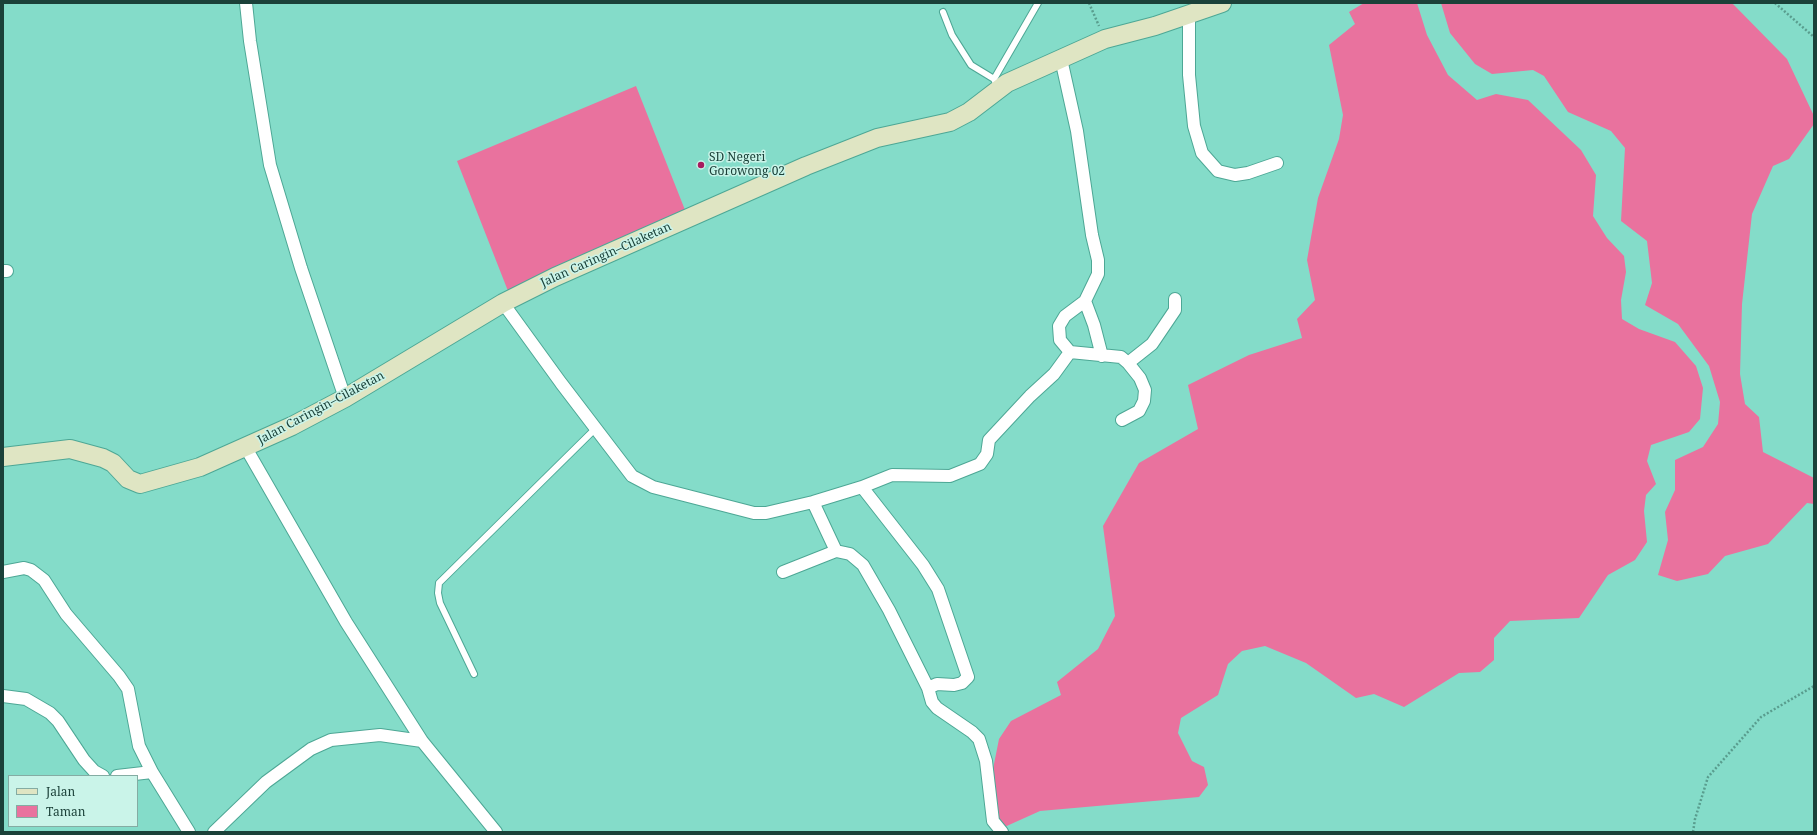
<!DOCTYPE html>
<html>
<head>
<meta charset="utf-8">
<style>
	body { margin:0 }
	#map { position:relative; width:1817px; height:835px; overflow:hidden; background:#84dcc9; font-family:"Noto Serif",serif }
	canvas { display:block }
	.frame { position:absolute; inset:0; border:4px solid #1b4139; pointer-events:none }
	.legend { position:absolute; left:8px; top:775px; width:130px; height:52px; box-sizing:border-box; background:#caf4e9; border:1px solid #84aca3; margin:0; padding:5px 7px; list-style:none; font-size:12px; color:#1b4139 }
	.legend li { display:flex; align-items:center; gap:8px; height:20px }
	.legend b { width:20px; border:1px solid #84aca3 }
</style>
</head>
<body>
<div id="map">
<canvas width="1817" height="835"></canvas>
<div class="frame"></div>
<ul class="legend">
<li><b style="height:5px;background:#dfe5c3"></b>Jalan</li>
<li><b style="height:11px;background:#e9729e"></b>Taman</li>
</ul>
</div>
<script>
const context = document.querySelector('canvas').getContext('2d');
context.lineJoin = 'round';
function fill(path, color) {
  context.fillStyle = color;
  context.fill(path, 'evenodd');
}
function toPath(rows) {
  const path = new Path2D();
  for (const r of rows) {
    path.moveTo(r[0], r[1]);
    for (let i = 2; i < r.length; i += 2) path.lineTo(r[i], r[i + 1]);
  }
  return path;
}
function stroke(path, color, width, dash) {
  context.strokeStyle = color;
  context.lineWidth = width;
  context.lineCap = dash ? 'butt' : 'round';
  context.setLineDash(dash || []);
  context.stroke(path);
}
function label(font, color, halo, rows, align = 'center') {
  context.font = font + ' "Noto Serif",serif';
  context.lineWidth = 3;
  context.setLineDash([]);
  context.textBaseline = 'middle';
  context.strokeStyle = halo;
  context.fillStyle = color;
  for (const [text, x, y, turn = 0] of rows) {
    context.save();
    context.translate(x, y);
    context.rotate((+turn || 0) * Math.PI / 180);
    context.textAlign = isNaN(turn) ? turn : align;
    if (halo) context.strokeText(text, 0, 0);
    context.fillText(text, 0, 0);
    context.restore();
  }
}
const green = toPath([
	[1364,3,1417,3,1427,35,1448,75,1477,100,1496,94,1528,100,1581,150,1596,175,1593,216,1607,238,1624,256,1626,272,1621,300,1622,319,1639,329,1675,342,1696,366,1703,388,1700,419,1689,432,1651,445,1647,461,1656,484,1646,495,1644,511,1647,542,1635,560,1608,575,1579,618,1510,621,1494,638,1494,660,1480,672,1459,673,1404,707,1374,694,1356,698,1306,663,1265,646,1242,651,1228,664,1218,695,1181,718,1178,733,1192,761,1204,767,1208,785,1199,797,1040,811,1000,829,991,815,992,774,999,739,1011,721,1061,695,1057,682,1098,649,1115,616,1103,526,1139,463,1198,429,1188,385,1249,355,1302,338,1297,319,1315,300,1307,260,1318,198,1339,139,1343,115,1329,45,1355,24,1349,12],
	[1441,3,1732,3,1787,59,1814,116,1814,124,1789,159,1773,166,1752,214,1742,304,1740,374,1745,404,1759,417,1763,452,1814,478,1814,504,1807,503,1768,544,1725,556,1708,574,1677,581,1658,575,1668,540,1665,512,1675,490,1675,460,1703,447,1718,424,1720,402,1709,366,1678,324,1645,305,1652,283,1647,241,1621,221,1625,148,1611,131,1568,112,1544,76,1533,70,1492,74,1475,64,1450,33],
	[636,86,685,210,508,291,457,161]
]);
const path = toPath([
	[1089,3,1099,26],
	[1775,3,1814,37],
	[1693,832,1695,819,1708,777,1761,717,1814,686]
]);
const lane = toPath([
	[943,12,952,35,971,65,994,79,998,88],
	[994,79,1038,3],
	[474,674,440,603,438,593,439,583,595,429]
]);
const street = toPath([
	[246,3,250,41,270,165,301,268,345,398],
	[1189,15,1189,75,1194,126,1202,153,1218,171,1235,175,1248,173,1277,163],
	[1061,59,1077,131,1092,235,1098,260,1098,274,1085,301,1065,316,1059,326,1060,340,1070,352,1121,357,1128,363,1140,378,1145,390,1144,401,1139,411,1122,420],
	[3,271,7,271],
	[1085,301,1094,325,1102,356],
	[503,303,561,383,632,476,653,487,754,513,766,513,813,502,862,487,892,475,950,476,980,464,987,454,989,440,1030,396,1054,374,1070,352],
	[1128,363,1152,344,1175,310,1175,299],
	[246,448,346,622,422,741,496,832],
	[862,487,923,565,938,589,968,677,962,683,954,685,937,684,928,688,932,702,937,708,972,732,979,739,986,761,993,821,1002,832],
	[813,502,836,551],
	[3,572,24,568,31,570,44,580,66,614,119,676,128,689,139,746,152,772,189,832],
	[783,572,836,551,850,554,863,565,889,610,928,688],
	[3,696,26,699,50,713,58,721,84,760,94,771,103,776],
	[117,776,152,772],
	[214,832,266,782,311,749,331,740,380,735,422,741]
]);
const secondary = toPath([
	[3,457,70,449,103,458,113,463,128,479,140,484,200,467,292,426,345,398,503,303,555,277,806,166,877,138,950,122,969,112,1007,83,1105,39,1155,26,1222,3]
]);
const markers = [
	[701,165,4,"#a71b5e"]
];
const poiNames = [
	["SD Negeri",709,158],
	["Gorowong 02",709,172]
];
const streetNames = [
	["Jalan Caringin–Cilaketan",606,255,-24],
	["Jalan Caringin–Cilaketan",321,408,-28]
];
fill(green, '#e9729e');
stroke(lane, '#4da795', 8);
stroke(street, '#4da795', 14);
stroke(secondary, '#4da795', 20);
stroke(path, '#599d8e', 2.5, [2, 2]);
stroke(lane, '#fff', 6);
stroke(street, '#fff', 12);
stroke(secondary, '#dfe5c3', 18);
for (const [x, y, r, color] of markers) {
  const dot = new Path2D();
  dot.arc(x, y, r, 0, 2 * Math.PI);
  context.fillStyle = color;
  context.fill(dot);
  stroke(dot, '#caf4e9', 1.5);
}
label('12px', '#1b4139', '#caf4e9', poiNames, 'left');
label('12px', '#1b4139', '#caf4e9', streetNames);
</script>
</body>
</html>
